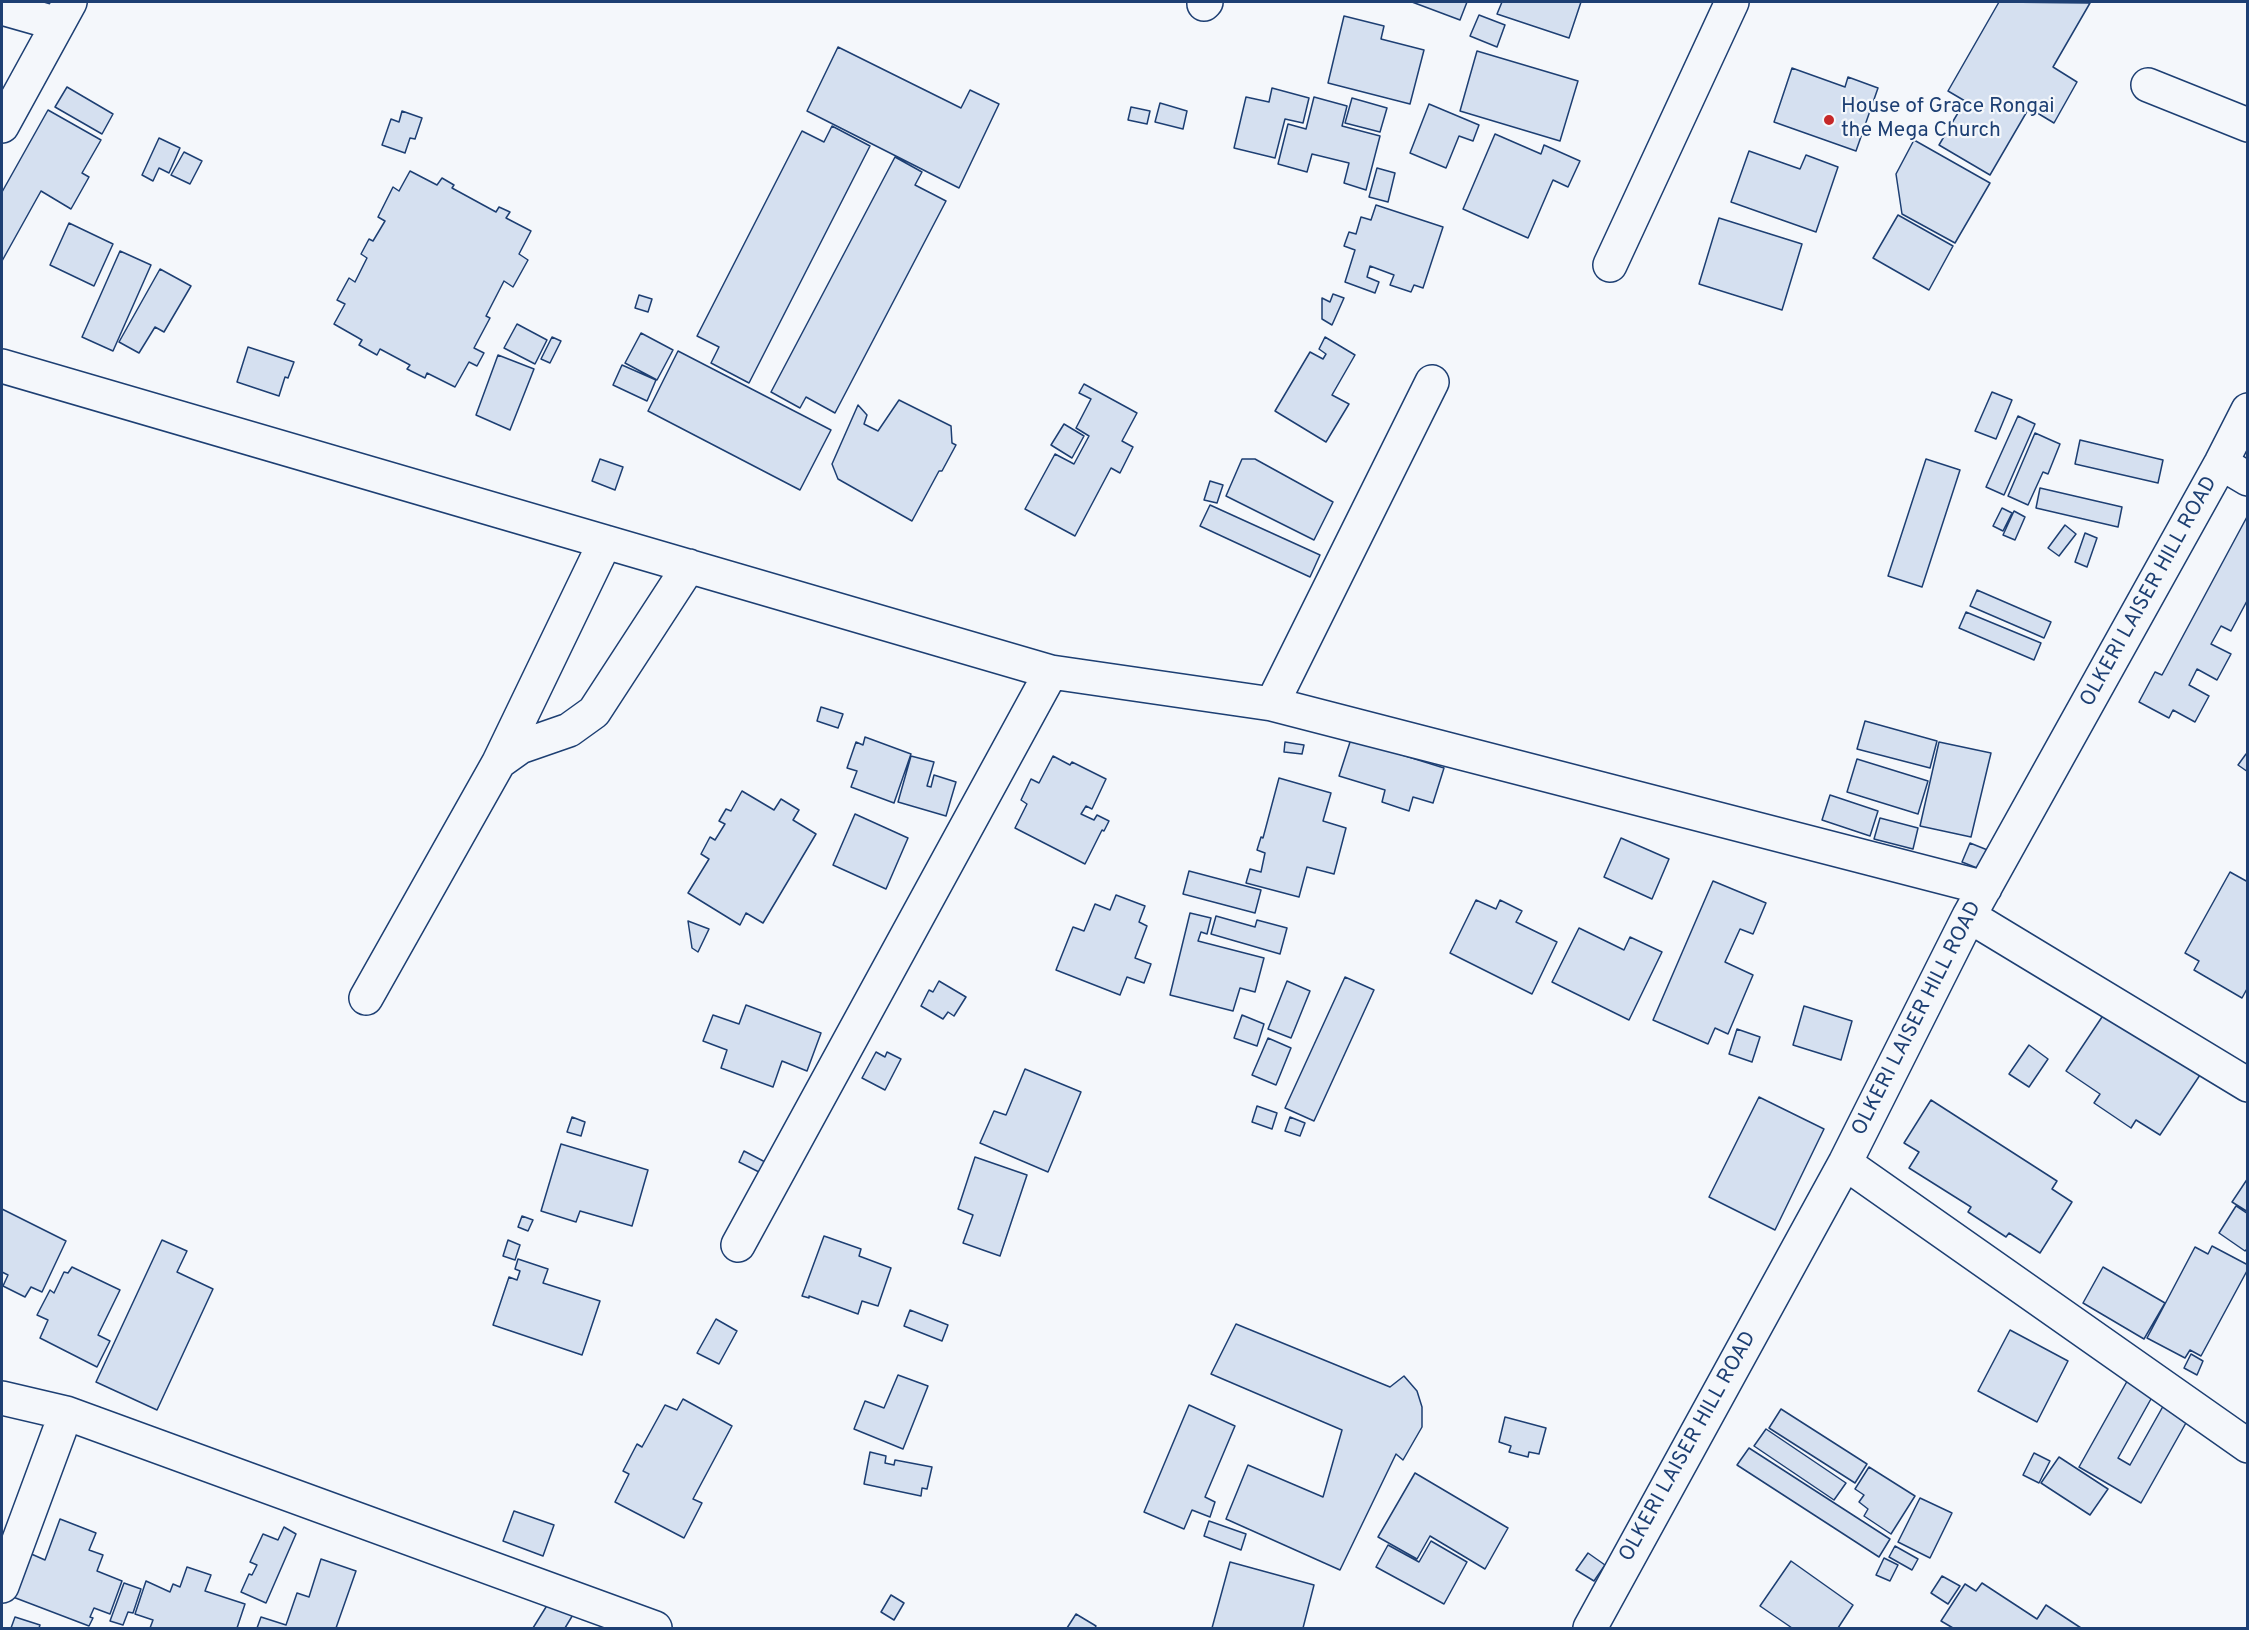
<!DOCTYPE html>
<html>
<head>
<meta charset="utf-8">
<style>
	body { margin:0 }
	#map { position:relative; width:2249px; height:1630px; overflow:hidden; background:#f4f7fb; font-family:Overpass,sans-serif }
	canvas { display:block }
	.frame { position:absolute; inset:0; border:3px solid #1d3f73; pointer-events:none }
</style>
</head>
<body>
<div id="map">
<canvas width="2249" height="1630"></canvas>
<div class="frame"></div>
</div>
<script>
const ctx = document.querySelector('canvas').getContext('2d');
ctx.lineJoin = 'round';
function fill(path, color) {
  ctx.fillStyle = color;
  ctx.fill(path, 'evenodd');
}
function stroke(path, color, width, dash) {
  ctx.strokeStyle = color;
  ctx.lineWidth = width;
  ctx.lineCap = dash ? 'butt' : 'round';
  ctx.setLineDash(dash || []);
  ctx.stroke(path);
}
function drawText(font, color, halo, rows, align = 'center') {
  ctx.font = font + ' Overpass,sans-serif';
  ctx.lineWidth = 4.5;
  ctx.setLineDash([]);
  ctx.textBaseline = 'middle';
  ctx.strokeStyle = halo;
  ctx.fillStyle = color;
  for (const [text, x, y, turn = 0] of rows) {
    ctx.save();
    ctx.translate(x, y);
    ctx.rotate((+turn || 0) * Math.PI / 180);
    ctx.textAlign = isNaN(turn) ? turn : align;
    if (halo) ctx.strokeText(text, 0, 0);
    ctx.fillText(text, 0, 0);
    ctx.restore();
  }
}
const building = new Path2D(`
	M1412,2H1467L1460,20Z
	M1502,2H1581L1569,38L1497,14Z
	M1999,2L2090,3L2053,67L2077,82L2054,123L2029,108L1990,175L1939,145L1965,101L1948,91Z
	M1479,15L1505,25L1497,47L1470,36Z
	M1344,16L1384,26L1381,39L1424,50L1410,104L1328,83Z
	M838,47L961,108L970,90L999,104L959,188L807,111Z
	M1477,51L1578,81L1560,141L1460,111Z
	M1792,68L1845,87L1848,77L1878,88L1856,151L1774,122Z
	M67,87L113,114L102,134L55,107Z
	M1272,88L1309,98L1303,123L1285,119L1275,158L1234,148L1246,97L1269,102Z
	M1314,97L1347,106L1342,126L1380,136L1366,190L1344,183L1349,163L1312,154L1307,172L1278,164L1288,124L1306,129Z
	M1352,98L1387,108L1380,132L1345,123Z
	M1160,103L1187,111L1183,129L1155,122Z
	M1429,104L1479,125L1473,141L1459,136L1446,168L1410,153Z
	M1131,107L1150,111L1147,124L1128,120Z
	M48,110L101,140L82,173L89,177L71,209L41,191L2,261V192Z
	M402,111L422,118L415,139L410,138L405,153L382,145L391,119L399,122Z
	M832,126L870,146L749,383L711,363L719,347L697,336L802,131L824,142Z
	M1495,134L1541,154L1544,145L1580,161L1568,187L1553,180L1528,238L1463,209Z
	M159,138L180,148L169,173L159,168L153,181L142,175Z
	M1914,140L1990,183L1955,243L1902,214L1896,174Z
	M1749,151L1800,169L1806,155L1838,167L1816,232L1731,202Z
	M184,152L202,161L190,184L171,175Z
	M895,157L922,172L915,185L946,201L835,413L806,397L800,408L771,392Z
	M1377,168L1395,173L1388,202L1369,197Z
	M410,171L437,185L442,178L454,185L452,188L496,212L499,207L510,212L506,218L531,231L519,254L528,260L513,287L504,281L486,316L490,318L474,348L484,353L477,366L469,362L455,387L427,373L425,378L407,369L410,365L380,349L377,355L359,345L362,340L334,324L345,304L337,300L349,278L355,282L367,258L361,254L369,239L373,241L385,221L378,217L393,187L399,191Z
	M1376,205L1443,227L1423,288L1414,285L1411,292L1390,285L1394,275L1370,266L1367,277L1379,282L1375,293L1345,282L1355,250L1344,246L1349,232L1356,234L1361,217L1371,220Z
	M1898,215L1953,246L1929,290L1873,258Z
	M1719,218L1802,244L1782,310L1699,284Z
	M69,223L113,244L94,286L50,265Z
	M120,251L151,265L113,351L82,337Z
	M160,269L191,286L164,332L155,327L139,353L119,342Z
	M1333,294L1344,298L1332,325L1322,319V298L1330,302Z
	M639,295L652,299L648,312L635,308Z
	M517,324L547,340L535,364L504,348Z
	M641,333L673,350L657,380L625,363Z
	M552,337L561,341L550,363L541,359Z
	M1325,337L1355,355L1332,395L1349,404L1326,442L1275,411L1310,352L1323,359L1326,354L1319,349Z
	M248,347L294,362L288,378L285,377L279,396L237,382Z
	M678,351L831,430L800,490L648,411Z
	M498,355L534,369L510,430L476,415Z
	M622,365L656,380L647,401L613,385Z
	M1084,384L1137,413L1122,441L1133,447L1120,473L1111,468L1075,536L1025,509L1055,454L1074,464L1089,436L1076,428L1091,399L1079,393Z
	M1992,392L2012,400L1996,439L1975,431Z
	M899,400L951,426L952,443L956,445L942,471H939L912,521L838,479L832,464L858,405L867,415L864,424L878,431Z
	M2018,416L2035,424L2004,495L1986,487Z
	M1064,424L1084,436L1072,458L1051,445Z
	M2035,433L2060,444L2048,474L2043,472L2028,505L2008,496Z
	M2080,440L2163,460L2158,483L2075,464Z
	M600,459L623,467L615,490L592,481Z
	M1242,459H1255L1333,502L1314,540L1226,496Z
	M1926,459L1960,470L1922,587L1888,576Z
	M1210,481L1223,485L1217,503L1204,500Z
	M2040,488L2122,507L2118,527L2036,508Z
	M1210,505L1320,555L1310,577L1200,526Z
	M2002,508L2012,513L2003,531L1993,526Z
	M2014,511L2025,517L2015,540L2003,535Z
	M2248,515V599L2231,631L2221,626L2211,644L2231,654L2217,680L2197,669L2189,685L2209,696L2195,722L2173,710L2169,718L2139,702L2155,672L2162,675Z
	M2065,525L2076,534L2059,556L2048,548Z
	M2085,533L2097,538L2087,567L2075,562Z
	M1977,590L2051,622L2044,638L1970,606Z
	M1966,612L2041,643L2034,660L1959,628Z
	M821,707L843,714L838,728L817,721Z
	M1865,721L1937,741L1930,768L1857,749Z
	M865,737L911,754L894,803L851,787L857,771L847,768L856,742L863,745Z
	M1351,739L1444,768L1433,803L1413,797L1409,811L1382,802L1385,790L1339,776Z
	M1285,742L1304,745L1302,754L1284,752Z
	M1939,742L1991,753L1971,837L1920,826Z
	M2246,754L2248,755V772L2238,765Z
	M911,756L934,762L927,786L931,787L934,775L956,782L946,816L898,802Z
	M1053,756L1070,765L1072,762L1106,779L1092,809L1086,806L1081,814L1094,820L1097,815L1109,821L1104,831L1102,830L1085,864L1015,828L1027,804L1021,800L1031,779L1039,783Z
	M1857,759L1928,781L1918,814L1847,792Z
	M1279,778L1331,793L1323,821L1346,828L1334,874L1307,867L1299,897L1246,883L1250,869L1261,872L1265,853L1257,850L1261,837L1263,838Z
	M742,791L774,810L781,799L799,810L793,820L816,834L763,923L746,913L740,925L688,893L709,859L701,854L710,837L715,840L725,824L719,821L726,809L731,811Z
	M1830,795L1878,811L1870,836L1822,820Z
	M855,814L908,838L886,889L833,865Z
	M1880,818L1918,828L1913,849L1874,839Z
	M1621,838L1669,859L1652,899L1604,877Z
	M1970,843L1990,851L1982,870L1962,862Z
	M1189,871L1261,890L1255,913L1183,894Z
	M2230,872L2248,882V987L2242,998L2194,970L2199,961L2185,953Z
	M1713,881L1766,903L1753,934L1740,929L1725,962L1753,975L1728,1034L1715,1028L1708,1044L1653,1020Z
	M1116,895L1145,906L1139,922L1147,926L1135,958L1151,964L1144,983L1127,977L1120,995L1056,970L1073,927L1084,931L1095,904L1110,910Z
	M1476,900L1496,909L1500,900L1522,911L1516,922L1557,942L1532,994L1450,953Z
	M1190,913L1211,918L1207,934L1201,932L1198,941L1264,958L1255,992L1240,988L1233,1011L1170,995Z
	M1216,916L1255,927L1257,920L1287,928L1280,954L1211,934Z
	M688,921L709,929L698,952L692,948Z
	M1579,928L1624,950L1630,937L1662,952L1629,1020L1552,982Z
	M1345,977L1374,990L1314,1121L1285,1108Z
	M939,981L966,997L954,1016L948,1012L943,1019L921,1006L929,990L933,992Z
	M1287,981L1310,991L1291,1038L1268,1029Z
	M746,1005L821,1033L807,1071L782,1061L773,1087L721,1068L727,1050L703,1041L713,1015L739,1024Z
	M1804,1006L1852,1021L1841,1060L1793,1045Z
	M2106,1011L2200,1075L2160,1135L2136,1120L2131,1128L2094,1103L2100,1094L2066,1071Z
	M1242,1015L1264,1024L1257,1046L1234,1038Z
	M1737,1029L1760,1037L1752,1062L1729,1054Z
	M1268,1038L1291,1048L1276,1085L1252,1075Z
	M2029,1045L2048,1059L2029,1087L2009,1074Z
	M876,1052L885,1057L887,1052L901,1059L885,1090L862,1078Z
	M1025,1069L1081,1092L1048,1172L980,1143L994,1111L1006,1115Z
	M1759,1097L1824,1129L1775,1230L1709,1197Z
	M1931,1100L2057,1181L2052,1189L2072,1202L2040,1253L2009,1233L2006,1237L1968,1212L1971,1207L1909,1168L1919,1152L1904,1143Z
	M1257,1106L1277,1113L1272,1129L1252,1122Z
	M572,1117L585,1122L581,1136L567,1132Z
	M1290,1117L1305,1123L1300,1136L1285,1131Z
	M561,1144L648,1170L632,1226L580,1211L576,1222L541,1211Z
	M744,1151L769,1164L763,1174L739,1162Z
	M975,1157L1027,1175L1000,1256L963,1243L973,1215L958,1209Z
	M2248,1178V1212L2232,1202Z
	M2236,1206L2248,1214V1248L2245,1251L2219,1233Z
	M2,1209L66,1241L42,1292L31,1287L25,1297L3,1286L8,1275L2,1272Z
	M522,1216L533,1220L528,1231L518,1227Z
	M824,1236L861,1249L859,1256L891,1268L878,1306L862,1301L858,1314L809,1296V1298L802,1296Z
	M162,1240L187,1251L177,1272L213,1289L157,1410L96,1382Z
	M508,1240L520,1245L515,1260L503,1256Z
	M2212,1246L2248,1265V1269L2201,1356L2190,1350L2185,1358L2147,1338L2195,1247L2208,1254Z
	M518,1259L548,1269L543,1283L600,1301L582,1355L493,1325L509,1277L517,1280L520,1271L515,1269Z
	M72,1267L120,1290L98,1335L110,1341L97,1367L40,1338L48,1320L37,1315L50,1290L54,1293L64,1272L68,1273Z
	M2103,1267L2165,1303L2144,1339L2083,1303Z
	M910,1310L948,1325L942,1341L904,1326Z
	M716,1319L737,1331L719,1364L697,1353Z
	M1236,1324L1390,1387L1404,1376L1417,1391L1422,1407V1427L1403,1460L1396,1454L1340,1570L1226,1519L1248,1465L1323,1497L1342,1430L1211,1374Z
	M2010,1330L2068,1361L2037,1422L1978,1391Z
	M2191,1354L2203,1361L2197,1375L2184,1368Z
	M898,1375L928,1386L903,1449L854,1429L865,1401L884,1408Z
	M2130,1376L2156,1390L2118,1458L2130,1465L2166,1401L2191,1414L2141,1503L2079,1467Z
	M683,1399L732,1426L693,1499L702,1503L684,1538L615,1502L629,1474L623,1471L637,1444L642,1447L665,1405L677,1410Z
	M1189,1405L1235,1426L1205,1497L1215,1502L1210,1517L1192,1510L1184,1529L1144,1512Z
	M1781,1409L1867,1464L1855,1483L1769,1428Z
	M1505,1417L1546,1428L1539,1454L1529,1452L1528,1457L1509,1452L1511,1446L1499,1442Z
	M1766,1429L1846,1483L1834,1500L1754,1446Z
	M1749,1448L1890,1539L1879,1557L1737,1465Z
	M870,1452L886,1456L885,1463L894,1465L895,1460L932,1467L927,1489L922,1488L921,1496L864,1484Z
	M2034,1453L2050,1461L2039,1483L2023,1475Z
	M2059,1457L2108,1489L2090,1515L2041,1483Z
	M1869,1467L1915,1496L1891,1534L1864,1516L1868,1509L1859,1502L1864,1495L1855,1489Z
	M1415,1473L1508,1528L1485,1569L1430,1536L1417,1559L1378,1537Z
	M1920,1498L1952,1513L1930,1558L1898,1542Z
	M514,1511L554,1525L543,1556L503,1541Z
	M60,1519L96,1533L89,1550L103,1555L97,1571L122,1581L110,1614L94,1608L90,1617L93,1618L89,1626L13,1597L29,1553L45,1560Z
	M1209,1521L1246,1534L1241,1550L1204,1536Z
	M284,1527L296,1534L266,1603L241,1592L249,1574L252,1575L257,1565L250,1562L263,1534L278,1540Z
	M1431,1541L1467,1562L1444,1604L1376,1567L1388,1545L1419,1562Z
	M1895,1546L1918,1559L1912,1570L1889,1557Z
	M1588,1553L1605,1565L1594,1581L1576,1570Z
	M1884,1558L1898,1565L1890,1581L1876,1575Z
	M321,1559L356,1571L336,1628H257L261,1617L286,1625L297,1593L309,1597Z
	M1791,1561L1853,1605L1838,1628H1792L1760,1606Z
	M1230,1562L1314,1585L1303,1628H1212Z
	M187,1567L211,1575L205,1591L245,1604L237,1628H150L153,1620L135,1614L146,1581L170,1592L173,1584L180,1587Z
	M1942,1576L1960,1586L1948,1604L1931,1593Z
	M124,1583L141,1589L133,1613L128,1612L123,1625L110,1621Z
	M1982,1583L2037,1619L2046,1605L2081,1628H1953L1941,1621L1965,1584L1976,1591Z
	M891,1595L904,1603L894,1620L881,1612Z
	M551,1599L574,1613L565,1628H533Z
	M1076,1614L1096,1626L1095,1628H1067Z
	M15,1617L40,1625L39,1628H11Z`);
fill(building, '#d5e0f0');
stroke(building, '#1d3f73', 1.5);
const minor = new Path2D(`
	M1204,4L1206,2
	M2,8L58,24
	M2148,85L2248,125
	M2,126L70,2
	M1610,265L1732,2
	M2,366L1051,672L1272,704L1985,888
	M2221,463L2248,479
	M1272,704L1432,382
	M499,762L605,542
	M1969,916L2248,1085
	M366,998L499,762L520,747L569,730L594,712L689,566
	M1845,1163L2248,1446
	M738,1245L1051,672
	M2,1398L66,1413L655,1628
	M2,1586L66,1413
	M1590,1628L1845,1163L1969,916L2221,463L2248,410`);
stroke(minor, '#1d3f73', 36);
stroke(minor, '#f4f7fb', 33);
for (const [x, y, r, color] of [
	[1829,120,6,"#c62828"]
]) {
  const dot = new Path2D();
  dot.arc(x, y, r, 0, 2 * Math.PI);
  ctx.fillStyle = color;
  ctx.fill(dot);
  stroke(dot, '#f4f7fb', 2);
}
drawText('21px', '#1d3f73', '#f4f7fb', [
	["House of Grace Rongai",1841,108],
	["the Mega Church",1841,132]
], 'left');
drawText('21px', '#1d3f73', '#f4f7fb', [
	["OLKERI LAISER HILL ROAD",2150,592,-61],
	["OLKERI LAISER HILL ROAD",1918,1019,-63],
	["OLKERI LAISER HILL ROAD",1689,1447,-61]
]);
</script>
</body>
</html>
